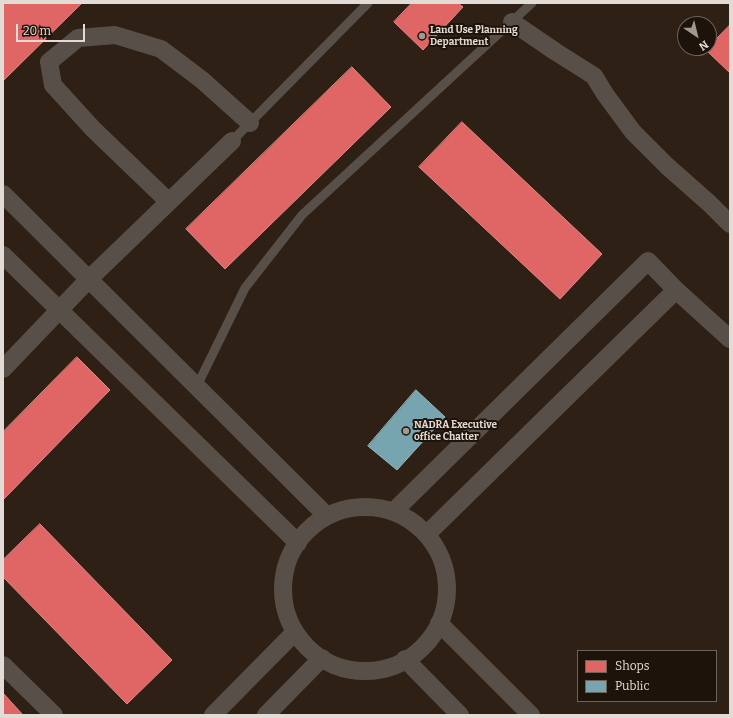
<!DOCTYPE html>
<html>
<head>
<meta charset="utf-8">
<style>
	body { margin:0 }
	#map { position:relative; width:733px; height:718px; overflow:hidden; background:#221d18; font-family:Bitter,serif }
	canvas { display:block }
	.frame { position:absolute; inset:0; border:4px solid #e3dbd5; pointer-events:none }
	.legend { position:absolute; left:577px; top:650px; width:140px; height:52px; box-sizing:border-box; background:#1e130a; border:1px solid #6d635b; margin:0; padding:5px 7px; list-style:none; font-size:12px; color:#e3dbd5 }
	.legend li { display:flex; align-items:center; gap:8px; height:20px }
	.legend b { width:20px; border:1px solid #6d635b }
	.north { position:absolute; left:677px; top:16px; width:40px; height:40px; box-sizing:border-box; background:#1e130a; border:1px solid #6d635b; border-radius:50%; rotate:145deg; font-size:11px; font-weight:700; line-height:16px; text-align:center; color:#e3dbd5 }
	.north::after { content:''; display:block; margin:auto; width:14px; height:18px; background:#9f9893; clip-path:polygon(50% 0,100% 100%,50% 72%,0 100%) }
	.scale { position:absolute; left:16px; top:24px; width:69px; height:18px; box-sizing:border-box; border:2px solid #e3dbd5; border-top:0; padding-left:5px; font-size:12px; line-height:14px; white-space:nowrap; color:#e3dbd5; -webkit-text-stroke:3px #1e130a; paint-order:stroke }
</style>
</head>
<body>
<div id="map">
<canvas width="733" height="718"></canvas>
<div class="frame"></div>
<ul class="legend">
<li><b style="height:11px;background:#e06666"></b>Shops</li>
<li><b style="height:11px;background:#76a5af"></b>Public</li>
</ul>
<div class="north">N</div>
<div class="scale">20 m</div>
</div>
<script>
const ctx = document.querySelector('canvas').getContext('2d');
ctx.lineJoin = 'round';
function fill(path, color) {
  ctx.fillStyle = color;
  ctx.fill(path, 'evenodd');
}
function stroke(path, color, width, dash) {
  ctx.strokeStyle = color;
  ctx.lineWidth = width;
  ctx.lineCap = dash ? 'butt' : 'round';
  ctx.setLineDash(dash || []);
  ctx.stroke(path);
}
function drawText(font, color, halo, rows, align = 'center') {
  ctx.font = font + ' Bitter,serif';
  ctx.lineWidth = 4;
  ctx.setLineDash([]);
  ctx.textBaseline = 'middle';
  ctx.strokeStyle = halo;
  ctx.fillStyle = color;
  for (const [text, x, y, turn = 0] of rows) {
    ctx.save();
    ctx.translate(x, y);
    ctx.rotate((+turn || 0) * Math.PI / 180);
    ctx.textAlign = isNaN(turn) ? turn : align;
    if (halo) ctx.strokeText(text, 0, 0);
    ctx.fillText(text, 0, 0);
    ctx.restore();
  }
}
fill(new Path2D(`
	M3,3H730V715H3ZM685,24H709V48H685ZM578,651H716V701H578Z`), '#2f2015');
const shops = new Path2D(`
	M3,3H82L3,81Z
	M412,3H458L463,7L423,50L394,22Z
	M730,25V73L706,50Z
	M352,67L391,107L225,269L186,229Z
	M462,122L602,254L560,299L419,167Z
	M77,357L110,390L3,500V432Z
	M40,524L172,660L127,704L3,577V560Z
	M3,693L23,715H3Z`);
fill(shops, '#e06666');
stroke(shops, '#e18987', 1);
const public = new Path2D(`
	M416,390L445,417L397,470L368,446Z`);
fill(public, '#76a5af');
stroke(public, '#97b5ba', 1);
stroke(new Path2D(`
	M232,141L368,3
	M197,386L245,288L302,215L532,3`), '#585048', 9);
stroke(new Path2D(`
	M512,22L556,52L594,76L605,94L633,132L667,166L710,204L730,224
	M3,194L327,516
	M169,202L93,129L53,85L49,62L78,38L115,35L161,49L202,80L250,123
	M3,255L298,543
	M3,369L89,279L232,141
	M283 589a82 82 0 1 1 164 0a82 82 0 1 1-164 0Z
	M393,512L648,261L676,290L730,339
	M427,534L676,290
	M439,623L531,715
	M405,659L460,715
	M3,665L54,715
	M213,715L295,632
	M266,715L322,658`), '#585048', 18);
for (const [x, y, r, color] of [
	[422,36,4,"#9f9893"],
	[406,431,4,"#9f9893"]
]) {
  const dot = new Path2D();
  dot.arc(x, y, r, 0, 2 * Math.PI);
  ctx.fillStyle = color;
  ctx.fill(dot);
  stroke(dot, '#1e130a', 1.5);
}
drawText('bold 10px', '#e3dbd5', '#1e130a', [
	["Land Use Planning",430,30],
	["Department",430,42],
	["NADRA Executive",414,425],
	["office Chatter",414,437]
], 'left');
</script>
</body>
</html>
